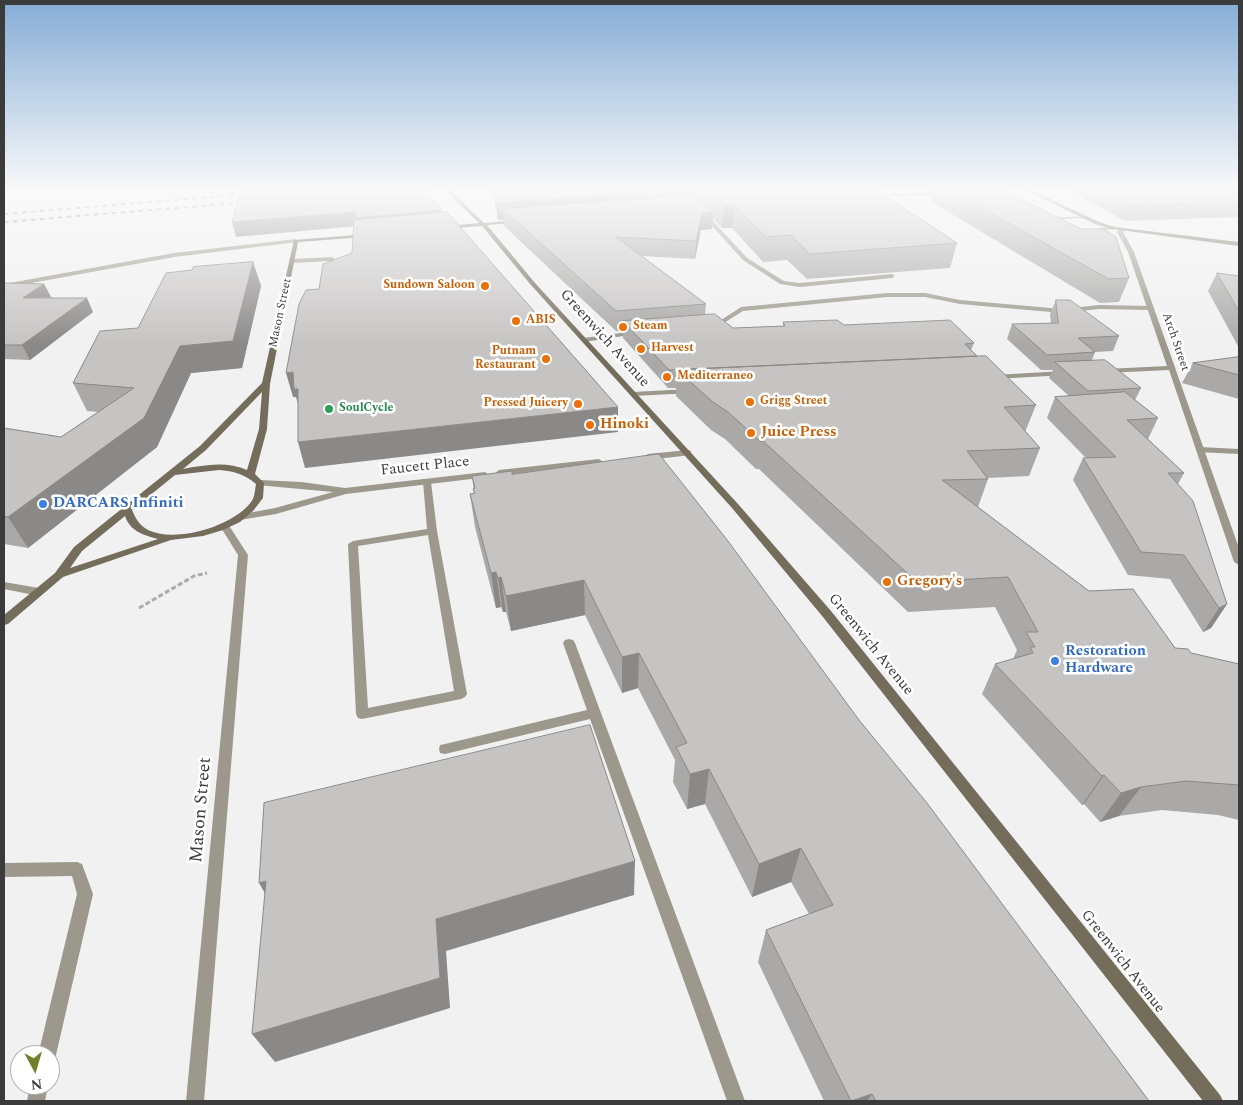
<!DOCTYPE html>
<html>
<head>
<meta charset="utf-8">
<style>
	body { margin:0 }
	#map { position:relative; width:1243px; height:1105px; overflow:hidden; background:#f1f1f2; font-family:Spectral,serif }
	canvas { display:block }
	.frame { position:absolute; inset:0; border:5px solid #3b3b3b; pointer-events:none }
	.north { position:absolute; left:10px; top:1045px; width:50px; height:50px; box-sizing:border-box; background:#fff; border:1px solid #b1b1b1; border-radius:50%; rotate:174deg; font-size:14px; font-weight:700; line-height:20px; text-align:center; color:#3b3b3b }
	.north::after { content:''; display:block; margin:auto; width:18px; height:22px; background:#747e2a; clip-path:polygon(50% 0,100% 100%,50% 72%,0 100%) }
</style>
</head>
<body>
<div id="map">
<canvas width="1243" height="1105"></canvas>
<div class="frame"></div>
<div class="north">N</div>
</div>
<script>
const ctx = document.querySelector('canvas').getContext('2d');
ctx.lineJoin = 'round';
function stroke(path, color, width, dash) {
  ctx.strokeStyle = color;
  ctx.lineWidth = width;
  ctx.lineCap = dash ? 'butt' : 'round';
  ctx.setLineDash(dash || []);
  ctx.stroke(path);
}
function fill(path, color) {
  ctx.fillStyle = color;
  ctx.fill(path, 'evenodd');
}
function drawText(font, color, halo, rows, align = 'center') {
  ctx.font = font + ' Spectral,serif';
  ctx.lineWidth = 5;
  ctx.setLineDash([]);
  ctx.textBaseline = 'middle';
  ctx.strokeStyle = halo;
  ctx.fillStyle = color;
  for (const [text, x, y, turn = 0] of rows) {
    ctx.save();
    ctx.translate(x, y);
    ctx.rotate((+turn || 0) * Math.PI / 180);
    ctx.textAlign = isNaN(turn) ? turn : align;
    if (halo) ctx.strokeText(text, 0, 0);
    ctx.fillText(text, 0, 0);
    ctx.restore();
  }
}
stroke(new Path2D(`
	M139,608L194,576L207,573`), '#acacac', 3, [5, 2.5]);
fill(new Path2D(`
	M701,212H705L747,258L784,281L800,283L892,274L895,276L892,278L800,287L780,284L743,260L701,214Z
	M1085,216L1087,218L1045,220L1043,219L1045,218Z
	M1114,226L1116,229L1090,232L1087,230Z
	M332,257L339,262L337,272L332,271L333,263L331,261L292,263L289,261L292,259Z
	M887,293H925L960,300L1062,309L1099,305L1151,306L1154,308L1151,310L1099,309L1062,313L960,304L925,297H887L743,311L714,329L709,328L741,307Z
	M635,331L638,333L637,334L584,342L581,340L584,338Z
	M1200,447L1239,449V454L1197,452L1196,450Z
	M427,479L431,482L437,531L467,694L465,697L461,699L362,719L358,718L356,714L348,544L353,541L427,529L423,482ZM428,535L454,691L368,708L358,546Z
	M4,582L39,588L44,592L39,596L4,589Z
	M569,639L573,640L575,643L745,1101H727L590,719L445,754L440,753L439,749L440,745L445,744L587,710L563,643L565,640Z
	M77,862L82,864L93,894L56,1055L53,1061L50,1063V1055H38L77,894L72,876L4,877V863Z
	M30,1085H48L45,1101H27Z`), '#9c988b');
fill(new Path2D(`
	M1122,227L1125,229L1123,232L1134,252L1239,548V565L1234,562L1169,370L1106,373L1102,371L1106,369L1167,366L1128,252L1117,232Z
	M296,239L299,241L298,242L174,257L4,288V284L174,253Z
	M1064,371H1067V375L994,379L990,377L994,375Z
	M690,389H693V393L633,396L629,394L633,392Z
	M688,450L691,451V455L648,460L644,457L648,454Z
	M599,459L603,462L602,464L499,476L495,473L499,470Z
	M485,472L489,475L488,477L346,494L276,514L240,520L235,517L237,515L275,508L333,492L257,485L256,483L257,481L260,480L301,482L345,488Z`), '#9c988b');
fill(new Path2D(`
	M225,523L228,524L248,555L204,1101H186L238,555L220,526Z`), '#9c988b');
fill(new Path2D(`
	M445,190H450L484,223L519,220L517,223L487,225L535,283L738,504L831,611L1220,1095L1223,1101H1203L823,617L732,508L531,285L482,226L444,229L446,226L479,223Z
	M1025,190H1031L1099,222L1114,227L1239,242V246L1112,229L1095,224Z
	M943,192L945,194L873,197L871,196Z
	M367,234V236L365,237L298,242L270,384L267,429L255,474L264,483L263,498L253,511L240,522L223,530L203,536L171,540L63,577L8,624L4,625V615L55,573L74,547L200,446L262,383L294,240ZM262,392L259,429L247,470C227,461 204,465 183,469L206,450ZM219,470C234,471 244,474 256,484C255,489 255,494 253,499C238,525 176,544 148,530C139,525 136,519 132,510L175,475ZM125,516C130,531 143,535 158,539L70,568L82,551Z`), '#746d5b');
stroke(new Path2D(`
	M410,192L445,190
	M4,214L235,195
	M4,222L250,202`), '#777778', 2, [4.5, 4.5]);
fill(new Path2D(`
	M492,190H876L957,243L950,268L807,279L787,260L763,262L732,228H722L713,218L712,229L701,230L695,259L641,256L706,304L705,315L733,328L783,326V322L844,325L974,343L971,350L977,356L1036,405L1025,432L1040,448L1029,476L987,478L988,479L978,507L1089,591L1175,648L1191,653L1239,664V820L1218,815L1162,810L1119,816L1100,822L1084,804L1082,805L982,694L995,664L1013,659L1017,650L995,607L908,612L759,469H756L725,439L711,430L676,396V388H668L623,338V331H616L504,226V220H498Z
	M932,190H1003L1129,278L1119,302L1100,303L930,201Z
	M1070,190H1239V217L1125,221Z
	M253,262L261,286L242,368L191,373L157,447L28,548L4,544V428L61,437L98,412L87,411L73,383L138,328L192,270Z
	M1217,273L1239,276V348L1208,291Z
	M4,283L44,284L51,297L93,312L30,360L4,359Z
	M1056,300L1119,336L1113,351L1095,352L1092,360L1141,388L1135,400L1158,418L1148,439L1184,473L1178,484L1227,604L1211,628L1203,632L1170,579L1128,575L1073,480L1083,458H1086L1047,418L1055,397L1069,396L1049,378L1053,370H1041L1007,339L1012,324L1051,323L1050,314Z
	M1239,357V399L1182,383L1193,363Z
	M512,474L859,720L1149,1101H824L758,962L766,930L809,914L791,882L752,897L705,804L687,809L673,782L675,760L638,688L622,693L585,615L511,631L506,612H503L501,607L496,608L475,527L470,494L474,493L472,476Z`), '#aaa9a8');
fill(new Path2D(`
	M669,190H696L695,204L503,209L504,220H498L496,203Z
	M724,205H734L732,228H722Z
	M442,210L444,224L358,226L236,237L232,222L356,212Z
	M713,212L712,229L701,230L695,259L696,241L702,213Z
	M253,262L261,286L242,368L191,373L157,447L28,548L8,517L180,346Z
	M44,284L51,297L23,298Z
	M87,298L93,312L30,360L22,345Z
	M293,372L305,413L301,414L296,397H293L286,373Z
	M618,407V432L305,468L298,442Z
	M496,572L501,607L496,608L491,573Z
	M501,577L506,612H503L498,578Z
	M584,580L585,615L511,631L506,596Z
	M1227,604L1211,628L1203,632L1219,608Z
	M639,653L638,688L622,693V657Z
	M709,769L705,804L687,809L690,774Z
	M1104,775L1084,804L1082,805L1102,776Z
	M1141,787L1119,816L1100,822L1121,793Z
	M801,848L791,882L752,897L759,864Z
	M635,861L634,895L446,951L450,1008L275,1062L252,1034L436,919Z
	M266,881L278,916L259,883Z
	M872,1094L867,1101H853Z`), '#8b8988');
const building = new Path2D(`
	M259,190H424L442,210L356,218V212L232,222L241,191Z
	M493,190H669L496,203Z
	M709,190H876L957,243L810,254L791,235L766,237L734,205H724Z
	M950,190H1003L1081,229H1103L1116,237L1129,278L1109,279Z
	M1102,190H1239V202L1131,205Z
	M696,195L713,212L702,213L696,241L616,237L706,304L616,311L503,209Z
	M447,212L618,407L298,442V389H294L293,372L286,373L299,304L306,290L319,289L323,264L352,253L354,220Z
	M253,262L233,341L180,346L144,418L8,517L4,516V428L61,437L134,388L73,383L100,331L138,328L166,273L192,270L193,267Z
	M1217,273L1239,276V311Z
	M4,283L44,284L23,298H87L22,345H4Z
	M1056,300H1070L1119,336L1078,338L1095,352L1047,355L1012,324L1058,323Z
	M715,314L733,328L785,326L783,322L837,320L844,325L950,320L974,343L965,344L977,356L669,370L623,321Z
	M986,356L1036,405L1004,407L1040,448L967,451L988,479L942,480L1089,591L1133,589L1175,648L1188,649L1191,653L1239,664V785L1186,781L1141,787L1121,793L1104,775L1102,776L995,664L1033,653L1030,647H1035L1026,632H1038L1008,577L917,582L763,441H760L728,412L714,403L677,370Z
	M1239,357V375L1193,363Z
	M1105,360L1141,388L1088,391L1055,362Z
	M1125,392L1158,418L1127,420L1184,473H1168L1193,501L1227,604L1219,608L1184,555L1141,552L1083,458L1116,457L1055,397Z
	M659,454L728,541L859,720L927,803L1149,1101H876L872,1094L851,1101L766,930L833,905L801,848L759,864L709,769L690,774L676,747L687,743L639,653L622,657L584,580L506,596L501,577L498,578L496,572L491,573L470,494L475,493L473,489L475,488L472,476L512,471V474Z
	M590,725L635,861L436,919L440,978L252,1034L266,881L259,883L264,803Z`);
fill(building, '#c6c4c3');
stroke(building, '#8b8988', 1);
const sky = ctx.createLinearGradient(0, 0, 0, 345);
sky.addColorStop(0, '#85acd6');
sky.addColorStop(0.55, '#f9f9f9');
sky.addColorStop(1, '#f9f9f900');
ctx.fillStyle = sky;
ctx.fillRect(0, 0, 1243, 345);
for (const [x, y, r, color] of [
	[485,286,5,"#e8710a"],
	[516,321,5,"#e8710a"],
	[623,327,5,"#e8710a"],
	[641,349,5,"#e8710a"],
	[546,359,5,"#e8710a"],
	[667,377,5,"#e8710a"],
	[750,402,5,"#e8710a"],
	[578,404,5,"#e8710a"],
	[329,409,5,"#2e9e5b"],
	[590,425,5,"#e8710a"],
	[751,433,5,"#e8710a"],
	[43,504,5,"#3f7fe0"],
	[887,582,5,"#e8710a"],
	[1055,661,5,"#3f7fe0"]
]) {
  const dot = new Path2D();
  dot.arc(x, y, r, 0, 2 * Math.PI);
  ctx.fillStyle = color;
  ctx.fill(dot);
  stroke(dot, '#fff', 2);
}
drawText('bold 12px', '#c56008', '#fff', [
	["Sundown Saloon",475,286,"right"],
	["ABIS",526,321],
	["Steam",633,327],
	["Harvest",651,349],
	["Putnam",536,352,"right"],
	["Restaurant",536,366,"right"],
	["Mediterraneo",677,377],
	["Grigg Street",760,402],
	["Pressed Juicery",568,404,"right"]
], 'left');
drawText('12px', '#3b3b3b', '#fff', [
	["Mason Street",281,313,-78],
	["Arch Street",1175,342,71]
]);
drawText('bold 12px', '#27864d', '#fff', [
	["SoulCycle",339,409]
], 'left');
drawText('15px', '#3b3b3b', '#fff', [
	["Greenwich Avenue",604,339,48],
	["Faucett Place",425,467,-6],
	["Greenwich Avenue",870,645,51],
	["Greenwich Avenue",1122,962,52]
]);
drawText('bold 15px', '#c56008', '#fff', [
	["Hinoki",600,425],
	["Juice Press",761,433],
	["Gregory's",897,582]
], 'left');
drawText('bold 15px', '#366cbe', '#fff', [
	["DARCARS Infiniti",53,504],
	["Restoration",1065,652],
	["Hardware",1065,669]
], 'left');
drawText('18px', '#3b3b3b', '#fff', [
	["Mason Street",202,810,-85]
]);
</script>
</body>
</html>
